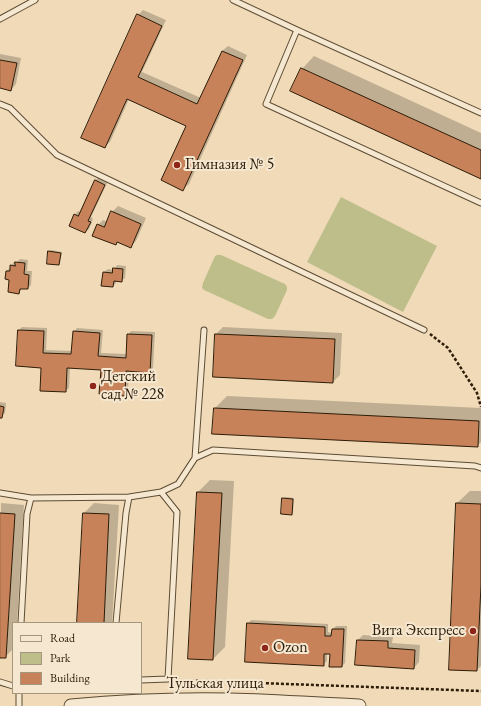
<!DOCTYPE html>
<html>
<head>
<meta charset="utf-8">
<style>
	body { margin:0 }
	#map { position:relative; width:481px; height:706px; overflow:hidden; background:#f0dab7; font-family:"EB Garamond",serif }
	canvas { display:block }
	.legend { position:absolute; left:12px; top:622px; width:130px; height:72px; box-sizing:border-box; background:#f5e7d0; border:1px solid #a59680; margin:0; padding:5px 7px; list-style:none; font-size:12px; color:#2c1c08 }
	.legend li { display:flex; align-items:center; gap:8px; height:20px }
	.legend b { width:20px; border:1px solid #a59680 }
</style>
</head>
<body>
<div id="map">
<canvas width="481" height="706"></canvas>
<ul class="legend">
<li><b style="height:5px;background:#f5e7d0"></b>Road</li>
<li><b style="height:11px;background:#bebe8b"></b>Park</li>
<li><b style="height:11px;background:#c78259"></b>Building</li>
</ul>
</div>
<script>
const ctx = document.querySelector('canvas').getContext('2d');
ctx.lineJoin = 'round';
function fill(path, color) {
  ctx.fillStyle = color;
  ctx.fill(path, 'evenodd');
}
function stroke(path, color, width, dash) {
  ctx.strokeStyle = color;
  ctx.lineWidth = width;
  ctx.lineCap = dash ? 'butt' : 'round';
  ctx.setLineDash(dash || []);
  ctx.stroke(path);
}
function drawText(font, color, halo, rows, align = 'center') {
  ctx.font = font + ' "EB Garamond",serif';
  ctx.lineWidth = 4;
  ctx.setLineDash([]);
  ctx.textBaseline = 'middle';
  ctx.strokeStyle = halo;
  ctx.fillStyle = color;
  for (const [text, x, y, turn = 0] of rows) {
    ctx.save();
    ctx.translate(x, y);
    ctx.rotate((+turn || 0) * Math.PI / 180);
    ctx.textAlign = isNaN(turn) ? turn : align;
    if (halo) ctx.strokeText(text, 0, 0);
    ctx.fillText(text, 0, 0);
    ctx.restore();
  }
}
fill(new Path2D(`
	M341,197L437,246L403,312L307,262Z
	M217,255H221L285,284L287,287V290L275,316L272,319H268L204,290L202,288L203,283L215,256Z`), '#bebe8b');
fill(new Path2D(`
	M143,10L166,20L142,72L201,98L222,51L228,46L247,55L189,184L183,189L187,126L129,99L110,142L104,147L138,15Z
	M0,54L21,58L16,84L11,90L0,87Z
	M314,56L481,133V178L302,69Z
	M99,177L108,181L91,217L93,219L89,229L85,232L75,215L78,211L81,212L95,181Z
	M118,206L146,218L136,241L131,246L118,241L115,244L98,225L103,220L108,222L112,212Z
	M51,250L62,252L60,263L59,264L49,252Z
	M20,259L28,260L27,271H32L31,285L28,288H22L19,293L10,279L7,271L14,262H17Z
	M117,265L126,266L125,278L121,281L116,280V283L113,286L104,272L108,269L114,270Z
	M22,327L47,328L46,350L73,351L74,332L77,328L103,330L101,353L127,354L128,335L131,331L155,332L153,368L150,372L129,371L128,391L124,395L102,369L70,367L69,388L65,391L42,367L17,365L19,330Z
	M223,327L342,333L340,375L333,382L214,376L216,334Z
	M227,396L481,408V442L477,446L215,408Z
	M0,402L6,403L5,413L1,417H0Z
	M210,480L234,481L225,647L213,659L198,492Z
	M470,491H481V666L477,670L457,503Z
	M285,497L294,498L293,513L291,514L283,499Z
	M1,503L24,505L17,623H13V649L5,657H0Z
	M94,503L119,505L112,623H78L84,513Z
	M251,620L328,624V632L332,633L333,629L336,626H347L345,663L342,666L331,653H327V661L323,665L248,624Z
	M363,635L393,637L392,643L420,645L419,662L414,668L356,664L358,640Z`), '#0003');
const building = new Path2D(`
	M137,14L162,26L138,77L197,104L222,51L243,60L183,191L161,180L186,126L127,99L105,148L81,138Z
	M0,60L17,63L11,91L0,88Z
	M301,68L481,150V179L290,91Z
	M95,180L105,185L88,221L91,222L85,233L69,226L74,214L78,216Z
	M111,211L141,224L131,248L117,242L116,245L92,236L97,224L104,227Z
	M48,251L61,253L59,265L47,264Z
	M15,262L25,263L24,274L29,275L28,289H20L19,294L8,292L9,280L5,279L6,271H10V265L15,266Z
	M113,268L123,269L122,282L114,281L113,287L101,286L103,272L112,273Z
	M18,330L44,331L43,353L71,354L73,331L100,333L98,356L126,358L127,334L152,335L150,373L126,371L125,396L99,394L101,370L67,368L66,392L40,391L41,368L16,366Z
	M215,334L335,339L333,383L213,377Z
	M0,406L4,407L2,418H0Z
	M214,408L479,421L478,447L212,434Z
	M197,492L222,493L213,660L188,659Z
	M282,498L293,499L292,515L281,514Z
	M456,503L481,504V585L477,671L449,670Z
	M0,513L15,514L6,658H0Z
	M83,513L109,514L104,623H77Z
	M247,623L325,627V636H331L332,629H344L342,667H329L330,654H324V666L245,662Z
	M357,640L388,641V648L415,650L414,669L355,665Z`);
fill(building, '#c78259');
stroke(building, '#2c1c08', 1);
const service = new Path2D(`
	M233,0L297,30
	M0,19L35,0
	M0,104L10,108L57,155L424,330
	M481,113L297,30L266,104L481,203
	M195,458L204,330
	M0,493L31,498L129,497L161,492L178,484L195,458L213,450L475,466L481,468
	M21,623L27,514L31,498
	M116,623L126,513L129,497
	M141,680L168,679L177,512L161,492
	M0,682L13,686
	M19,693V706`);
const tertiary = new Path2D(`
	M71,706C124,701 177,699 230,700C273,701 316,704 359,706`);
stroke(service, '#5d4c34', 7);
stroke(tertiary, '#5d4c34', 15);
stroke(new Path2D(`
	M430,334L448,348L477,393L481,407
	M176,680L481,691`), '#2c1c08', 2.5, [3, 2]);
stroke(service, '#f5e7d0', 5);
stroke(tertiary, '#f5e7d0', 13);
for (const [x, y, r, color] of [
	[177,165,4,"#8f2418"],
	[93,386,4,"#8f2418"],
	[473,631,4,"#8f2418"],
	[265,648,4,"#8f2418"]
]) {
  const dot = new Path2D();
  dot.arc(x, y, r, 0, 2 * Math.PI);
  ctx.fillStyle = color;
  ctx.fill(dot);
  stroke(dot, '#f5e7d0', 1.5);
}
drawText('16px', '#2c1c08', '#f5e7d0', [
	["Гимназия № 5",185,165],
	["Детский",101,377],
	["сад № 228",101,395],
	["Вита Экспресс",465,631,"right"],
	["Ozon",273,648]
], 'left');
drawText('16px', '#2c1c08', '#f5e7d0', [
	["Тульская улица",215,684]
]);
</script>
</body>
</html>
